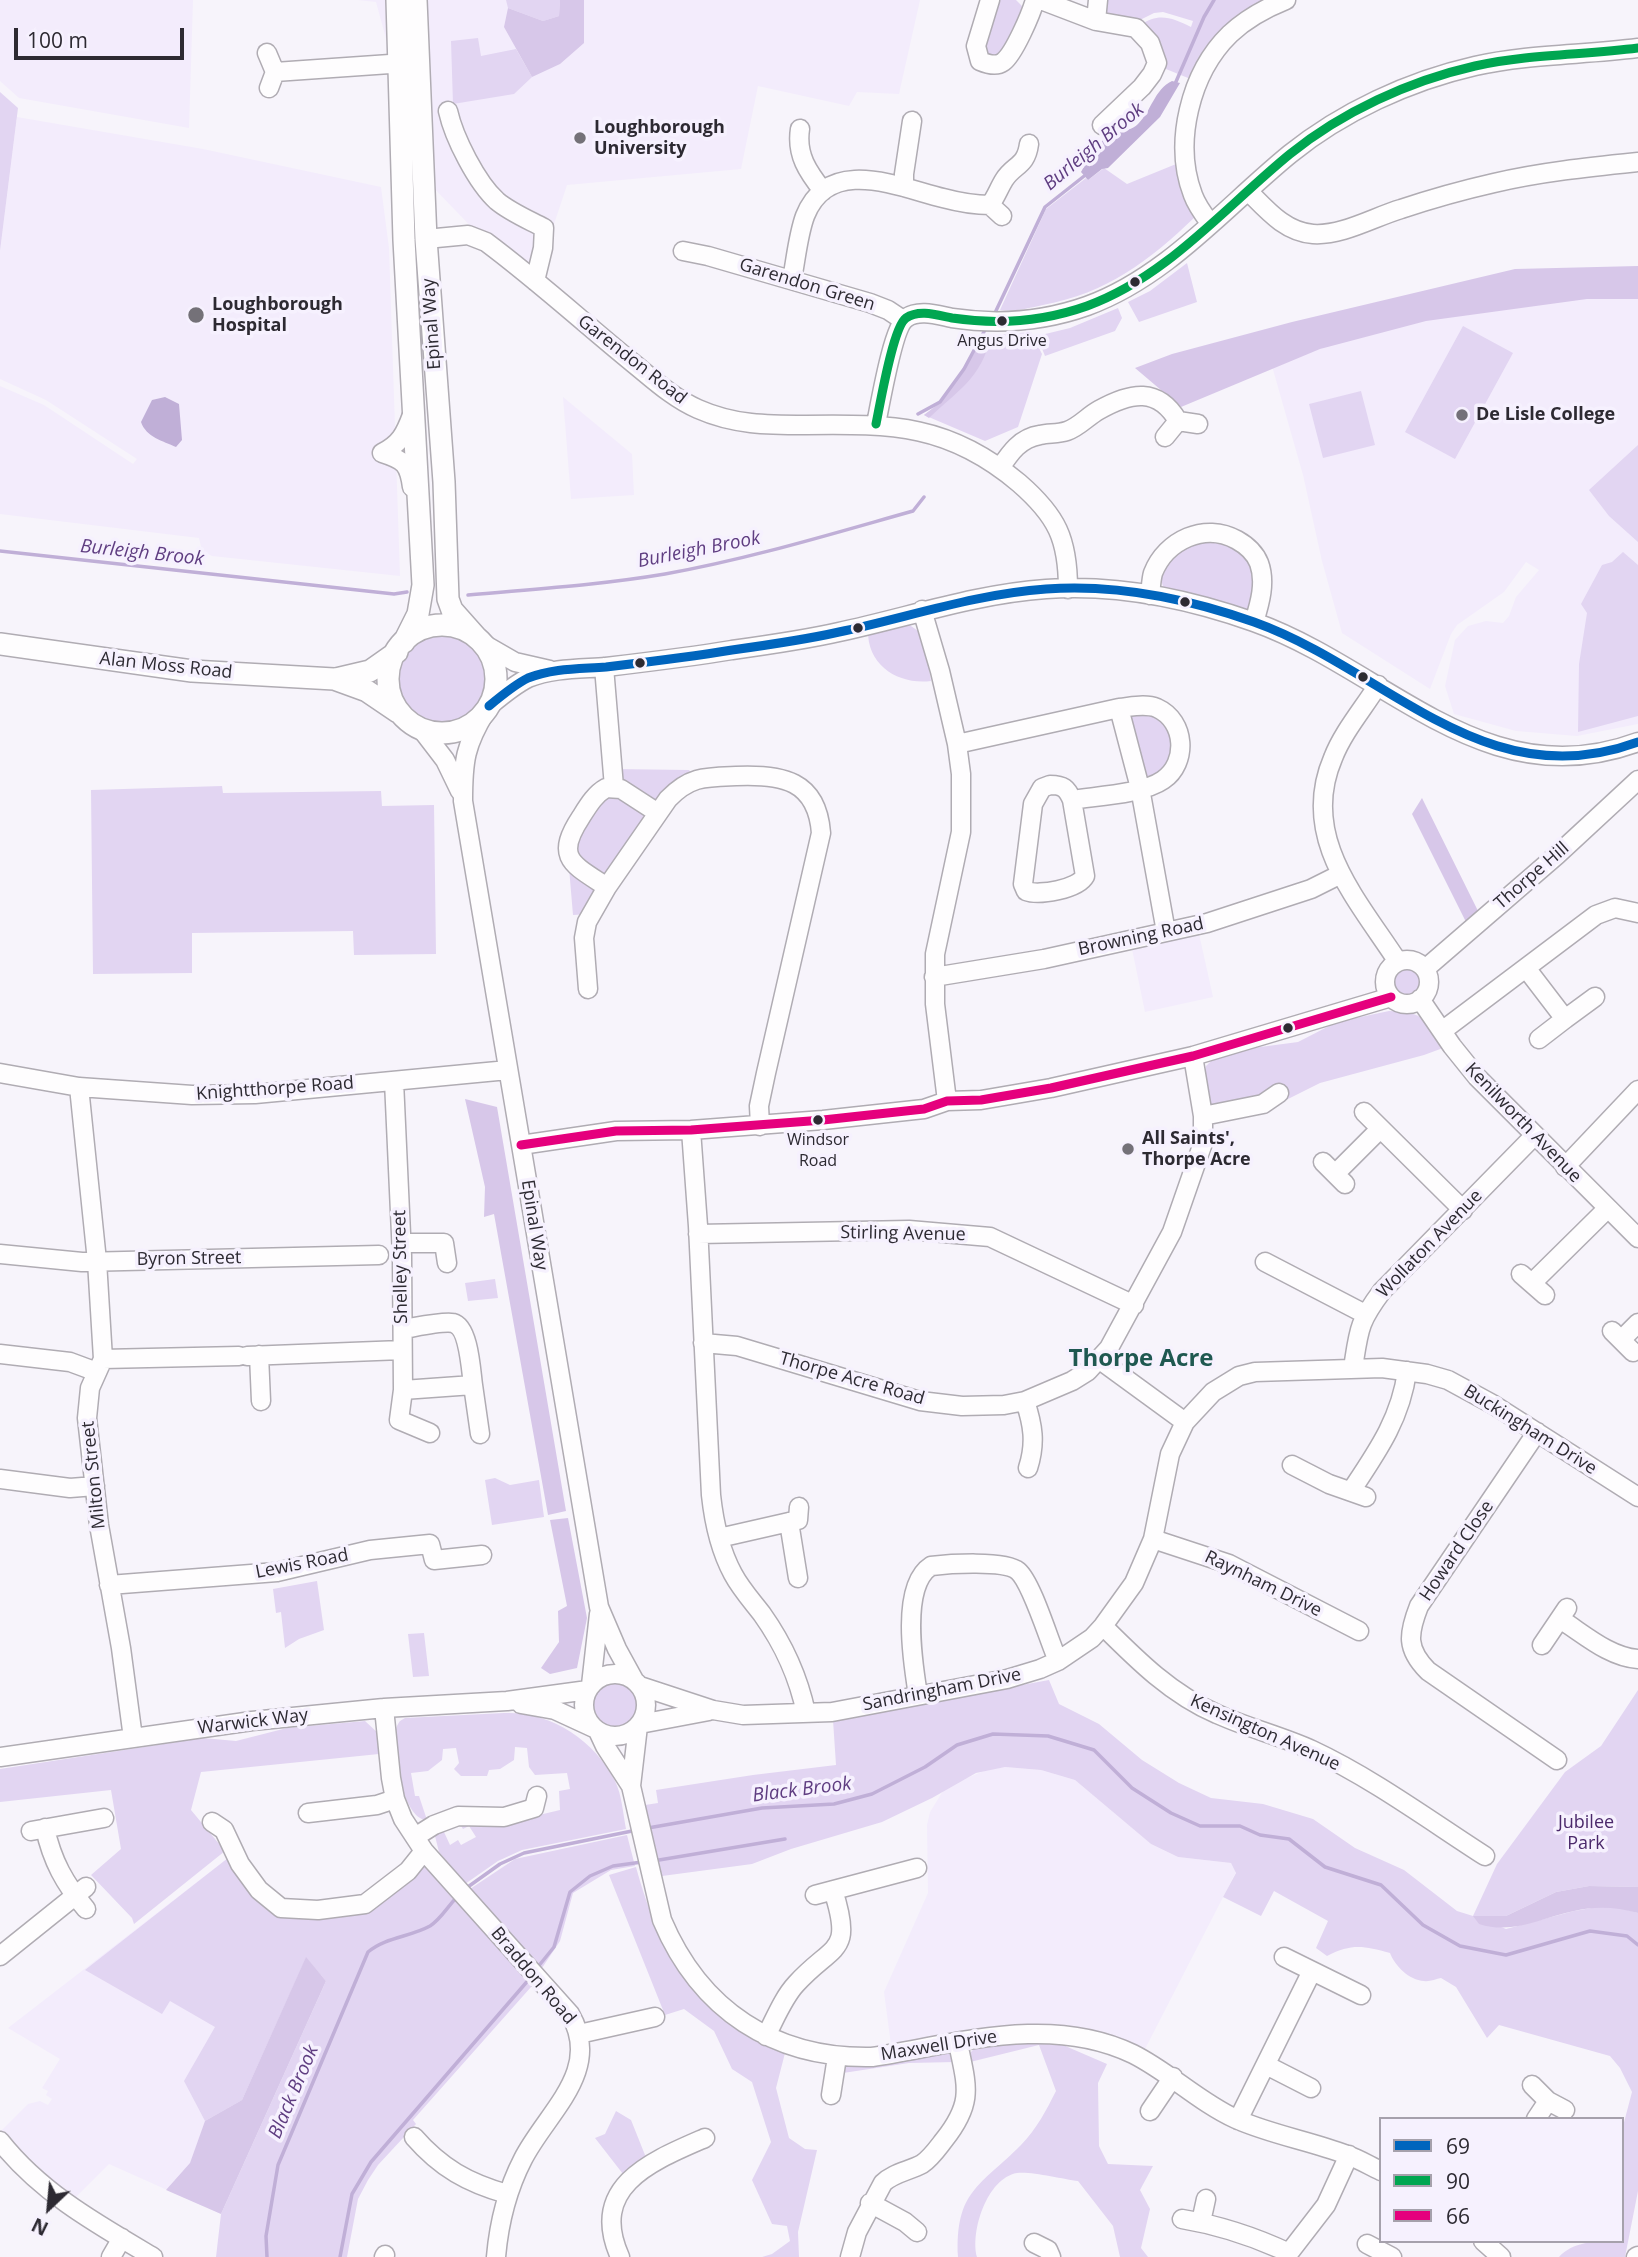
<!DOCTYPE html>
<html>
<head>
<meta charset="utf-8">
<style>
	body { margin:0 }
	#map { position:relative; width:1638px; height:2257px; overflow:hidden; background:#f7f4fb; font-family:"Open Sans",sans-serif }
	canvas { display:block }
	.legend { position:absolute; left:1379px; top:2117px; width:245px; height:126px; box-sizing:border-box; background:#f6f1fe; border:2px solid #a6a1ac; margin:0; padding:9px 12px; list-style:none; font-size:21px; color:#2d2a32 }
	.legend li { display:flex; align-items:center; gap:14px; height:35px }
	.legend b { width:35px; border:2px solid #a6a1ac }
	.north { position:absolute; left:14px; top:2173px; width:70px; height:70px; -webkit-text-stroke:5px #f6f1fe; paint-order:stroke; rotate:206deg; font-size:19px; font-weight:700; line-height:28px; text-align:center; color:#2d2a32 }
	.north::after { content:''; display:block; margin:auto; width:24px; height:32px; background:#2d2a32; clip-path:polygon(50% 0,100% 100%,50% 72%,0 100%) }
	.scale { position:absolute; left:14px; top:28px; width:170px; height:32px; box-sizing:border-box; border:4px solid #2d2a32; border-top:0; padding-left:9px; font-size:21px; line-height:24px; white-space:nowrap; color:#2d2a32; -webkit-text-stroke:5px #f6f1fe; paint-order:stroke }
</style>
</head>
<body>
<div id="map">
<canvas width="1638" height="2257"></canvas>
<ul class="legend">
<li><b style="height:9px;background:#0065bd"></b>69</li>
<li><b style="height:9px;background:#00a651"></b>90</li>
<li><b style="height:9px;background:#e5007d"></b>66</li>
</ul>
<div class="north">N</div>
<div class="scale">100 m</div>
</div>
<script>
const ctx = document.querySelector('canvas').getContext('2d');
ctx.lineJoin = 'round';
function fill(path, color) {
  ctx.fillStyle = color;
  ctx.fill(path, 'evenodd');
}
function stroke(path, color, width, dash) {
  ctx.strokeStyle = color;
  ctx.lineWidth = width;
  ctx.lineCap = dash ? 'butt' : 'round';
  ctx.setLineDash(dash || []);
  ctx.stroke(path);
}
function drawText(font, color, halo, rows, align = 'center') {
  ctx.font = font + ' "Open Sans",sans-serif';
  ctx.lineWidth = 7;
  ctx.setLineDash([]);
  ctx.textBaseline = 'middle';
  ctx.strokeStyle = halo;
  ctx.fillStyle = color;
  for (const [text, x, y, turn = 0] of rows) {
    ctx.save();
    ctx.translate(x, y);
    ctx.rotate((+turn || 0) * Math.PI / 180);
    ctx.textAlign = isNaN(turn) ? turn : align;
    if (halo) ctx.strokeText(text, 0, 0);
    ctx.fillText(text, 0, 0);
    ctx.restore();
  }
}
fill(new Path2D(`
	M0,0H193L189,128L19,98L0,81Z
	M358,0H920L899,94L857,92L849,106L758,86L741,169L567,185L535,281L486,242L424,178L376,2Z
	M17,117L203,149L381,187L389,248L400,576L212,556L202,551L199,538L0,514V386L44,405L133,464L137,459L46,400L0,379V251Z
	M1638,292V724L1577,736L1516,731L1454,714L1445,686L1455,640L1468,626L1486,621L1503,623L1509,616L1516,597L1539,570L1526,562L1504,592L1457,625L1451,634L1430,689L1342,633L1322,561L1303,475L1272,366L1393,323Z
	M563,397L632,454L634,495L571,499Z
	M1199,934L1213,997L1145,1012L1132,949Z
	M1005,1767L1041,1770L1075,1780L1151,1844L1178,1857L1231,1863L1236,1872L1144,2051L1103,2042L930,2039L891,2045L884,1992L928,1893L927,1825L930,1812L943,1791L960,1781L991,1768Z
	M228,1858L326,1981L221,2214L109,2164L73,2200L1,2131L28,2104L40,2101L48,2105L52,2099L46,2095L48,2091L42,2088L60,2059L8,2028Z`), '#f3ecfc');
fill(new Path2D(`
	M506,0H560L559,16L543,21L508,8Z
	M996,0H1016L1024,8L1001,57L987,59L980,41Z
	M1106,0H1276L1193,80L1161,67L1141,25C1158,12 1173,18 1191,27L1193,21L1163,12L1154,13L1138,21L1106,14Z
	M478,38L481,56L516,49L532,77L514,94L453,104L451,41Z
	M0,92L18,108L0,251Z
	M1181,162L1195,217C1149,261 1107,293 1043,305C1029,308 1015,312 1000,310L1046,209L1086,178L1088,180L1104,168L1127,184Z
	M1187,263L1197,302L1139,322L1128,302L1150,291Z
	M1118,308L1122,318L1115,331L1045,356L1037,336L1070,328Z
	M1463,326L1513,353L1455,459L1405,432Z
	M1031,332L1042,354L1018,427L985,441L924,415C952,395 967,365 984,336Z
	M1361,391L1375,445L1323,458L1309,404Z
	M1638,445V542L1609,516L1589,490Z
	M1210,532L1259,562L1254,622L1202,598L1164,588C1156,573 1169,557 1176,543Z
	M1623,552L1638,565V716L1578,732L1579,664L1587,613L1581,604L1602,565L1612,562Z
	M908,624L924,635L931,681C899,685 867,666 868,630Z
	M397 678a46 46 0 1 1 92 0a46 46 0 1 1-92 0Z
	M1119,708L1165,714L1178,762L1140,788Z
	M612,769L689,770L695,779L687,783L591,914L573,915L567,844Z
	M222,786L223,793L381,791L382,806L434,805L436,954L354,955L353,931L192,933V973L93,974L91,790Z
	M1386 982a21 21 0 1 1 42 0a21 21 0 1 1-42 0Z
	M1389,1011C1426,1012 1424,1019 1443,1048L1424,1055L1320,1083L1288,1099L1274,1092L1269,1097L1209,1106L1205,1072L1206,1066L1212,1060L1253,1048L1298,1042L1337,1022Z
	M495,1279L498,1298L468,1301L465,1283Z
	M495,1478L510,1485L539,1480L544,1517L492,1525L485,1480Z
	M317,1581L324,1630L299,1639L285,1648L281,1612L276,1613L273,1589Z
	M424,1633L429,1676L413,1677L408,1634Z
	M1049,1680L1059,1704L1099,1724L1142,1760L1179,1783L1211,1798L1263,1804L1313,1819L1355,1848L1404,1870L1457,1911L1473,1916L1497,1864L1565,1772L1601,1746L1638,1690V1887L1589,1886L1556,1892L1506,1916H1474L1506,1929L1574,1911L1597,1907H1618L1638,1913V2191L1625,2257H1559C1574,2240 1601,2241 1622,2241V2130L1632,2092L1620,2068L1610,2056L1499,2025L1487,2038L1456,1987L1441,1978C1436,1979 1429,1982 1424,1981C1409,1980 1395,1966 1390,1953C1364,1946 1352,1943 1327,1956L1316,1948L1328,1921L1274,1891L1261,1916L1223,1897L1236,1873L1231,1863L1178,1857L1151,1844L1075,1780L1041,1770L1005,1767L976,1773L932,1798L882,1822L791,1849L752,1864L662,1876L645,1805L658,1803L656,1790L753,1775L836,1765L833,1720Z
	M591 1705a24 24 0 1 1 48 0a24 24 0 1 1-48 0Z
	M504,1713C549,1711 594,1739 615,1781C622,1795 623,1814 626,1829L522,1850L498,1861L465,1884L439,1852L435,1836L440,1829L452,1824L444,1832L450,1845L458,1840L461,1845L476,1837L469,1826L463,1829L460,1824L539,1815L560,1810L559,1791L570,1789L567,1773L535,1775L529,1767L527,1748L515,1747L514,1760L500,1769L489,1770L487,1776H461L454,1769L459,1763L456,1748L443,1749L442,1760L428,1771L411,1773L415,1796H419L427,1820C402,1820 390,1743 397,1726C400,1720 400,1721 405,1718Z
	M365,1721L378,1733L379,1754L201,1772L191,1810L225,1851L134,1924L132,1918L91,1875L121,1849L111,1790L0,1802V1769L203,1738L236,1741L287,1728Z
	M627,1835L635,1866L611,1870L573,1893L560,1941L542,1968L470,1889L515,1859Z
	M424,1851L539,1978L413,2120L416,2124L378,2165L368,2180L358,2199L347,2257H216L221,2214L326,1981L306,1958L242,2100L205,2121L184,2081L215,2027L170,2001L162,2014L85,1970L228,1858L273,1915L281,1908L365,1904Z
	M636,1867C660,1955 697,2019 785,2053L776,2088L789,2138L805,2149L817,2150L798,2232L799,2257H762L772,2254L790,2241L787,2226L772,2224L752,2180L771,2142L752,2082L732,2069L714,2031L684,2009L665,2015L609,1875Z
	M1056,2042L1107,2064L1098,2083L1099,2146L1108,2164L1153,2166L1140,2190L1150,2209L1141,2248L1148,2257H1120L1113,2226L1078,2181C1063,2179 1030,2171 1017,2173C987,2178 970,2232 977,2257H958C955,2191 980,2186 1021,2145C1036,2130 1047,2109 1056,2091L1039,2045L966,2063C968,2058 969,2053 974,2049C990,2037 1036,2042 1056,2042Z
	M943,2051L950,2054L956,2062L909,2063L843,2073V2066L846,2064Z
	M616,2111L631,2120L647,2160L623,2174L595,2138L605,2134Z`), '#e2d5f2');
fill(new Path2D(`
	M560,0H584V43L560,64L532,77L504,27L508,8L543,21L559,16Z
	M1638,266V299H1587L1426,321L1320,349L1181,407L1135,368L1172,354L1292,322L1515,269Z
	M984,336H991C981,379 958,390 929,418L924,415L940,403L964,371Z
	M1422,798L1480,915L1467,924L1412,814Z
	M465,1099L497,1107L566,1511L548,1515L494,1214L484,1217L485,1187Z
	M568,1518L587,1618L577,1668L550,1674L541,1668L559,1642L558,1611L567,1606L550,1520Z
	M1589,1886L1638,1887V1913C1616,1907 1596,1906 1574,1911C1541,1918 1513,1935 1479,1924L1473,1916H1506L1556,1892Z
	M306,1957L326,1981L221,2214L166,2190L190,2163L205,2121L242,2100Z`), '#d7c7e9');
fill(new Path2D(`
	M1172,81L1180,83L1160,117L1108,168L1102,169L1088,180L1081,172C1091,155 1098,138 1118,132C1125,130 1132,130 1138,124C1152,110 1154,90 1172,81Z
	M165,397L179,404L182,440L176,447C163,441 146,437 141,422L152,400Z`), '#c0afd7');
stroke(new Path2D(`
	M1175,84L1204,17L1214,0
	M994,315L1045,207L1088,173
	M918,414L940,402L964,369L986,328
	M0,551L394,594L407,592
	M468,595C534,589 600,585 665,574C749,559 831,534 913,511L924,497
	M648,1828L762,1808L834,1804L872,1794L925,1767L957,1745L993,1734L1048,1736L1094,1750L1132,1788L1171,1813L1200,1826H1240L1260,1835L1289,1839L1325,1867L1381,1885L1423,1925L1460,1946L1506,1955L1590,1931L1627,1936L1638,1945
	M653,1861L785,1839
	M465,1889L500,1864L524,1853L637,1830
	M537,1968L554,1947L570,1892L590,1876L613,1866L642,1862
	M267,2257L266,2236L278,2165L368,1952C386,1937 410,1937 430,1926C441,1919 448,1906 457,1897
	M340,2257L352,2194L371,2162L531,1977`), '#c0afd7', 3.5);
const minor = new Path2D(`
	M990,0L976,46L980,61C987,64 996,67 1003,62C1014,54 1031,14 1035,0
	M1041,0L1096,21L1136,28L1150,43L1157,63L1152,74L1142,87L1102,125
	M1096,21L1098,0
	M267,53L275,72L269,88
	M275,72L390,64L411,65
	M448,111C454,138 477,183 497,201C510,212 529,220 544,228L543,248L535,281
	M800,129C796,155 808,172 823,191
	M904,187V174L912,121
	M1248,191C1267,210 1285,232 1313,234C1342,236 1374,217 1401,209C1431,199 1463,190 1494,183C1541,172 1590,167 1638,162
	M990,205C996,197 999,188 1004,180C1014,164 1026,167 1029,144
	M1210,223C1204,215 1197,206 1193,195C1173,143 1190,73 1230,34C1246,19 1266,8 1286,0
	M426,239L468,235L486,242C537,280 584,323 633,363C654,380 673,398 698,409C734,425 767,425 806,425C893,424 949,424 1019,483C1057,516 1068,539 1068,589
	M683,251L708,256L870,303L888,310L903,320
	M792,279C796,259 798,235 805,216C829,155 898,187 943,198C958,202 974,205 990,205L1002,216
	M876,424C880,405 893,327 906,318C919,309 937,315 952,318C999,325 1042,322 1087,306C1167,277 1225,207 1290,154C1342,112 1409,81 1475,66C1528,54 1584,55 1638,48
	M1165,437L1178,421
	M1000,468C1010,453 1020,438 1040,435C1049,433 1058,434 1067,431C1079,427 1088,416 1099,410C1131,392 1158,387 1178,421L1198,424
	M412,487C409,464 404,460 382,453C400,444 405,434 412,415
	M1150,595C1151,588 1151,580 1153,573C1166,540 1205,522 1237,540C1246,545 1255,553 1259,563C1266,582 1260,603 1254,622
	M922,610L940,671L957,744L961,774V832L935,954V1004L947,1101
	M482,643L515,662L550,670
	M604,667L614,787
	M1378,685C1363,709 1343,732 1333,758C1299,837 1357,899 1398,962
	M489,706C501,696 514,685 528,678C553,668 580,669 606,667C648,662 690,657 732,650C768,645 804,640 839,632C909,617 975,594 1046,589C1115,584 1189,599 1254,622C1386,669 1485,799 1638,742
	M486,711C465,745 463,761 463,801L599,1607L617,1649L634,1680
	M422,730L445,760L460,791
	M957,744L1119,708L1140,788L1166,932
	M1050,785C1063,785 1067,788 1072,800L1085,876C1078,889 1039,896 1026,891L1023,884L1033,804L1042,788Z
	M1072,800C1097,796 1143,794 1163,780C1188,763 1186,721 1157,708C1145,703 1131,707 1119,708
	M607,887C572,864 554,858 581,817C588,806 595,794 606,788L621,789L658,813
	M1385 982a22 22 0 1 1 44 0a22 22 0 1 1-44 0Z
	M1526,968L1565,1019L1539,1039
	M1425,969L1557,855L1638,780
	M934,977L1044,959L1207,923L1311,889L1341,874
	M588,989L584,938L587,922L607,887L668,799C690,776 706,777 736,776C782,774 817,780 821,833L766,1073L759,1106L760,1126
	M1420,999L1452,1046L1477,1077L1638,1238
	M1565,1019L1595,997
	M1442,1031L1596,915L1615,908L1638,913
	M0,1073L79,1087L192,1095L255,1094L508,1070
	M394,1081L402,1256L403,1390L399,1420L430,1433
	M79,1087L97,1261L103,1359L90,1388L87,1418L99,1525L121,1648L133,1738
	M1364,1112L1463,1210
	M1203,1116L1263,1104L1279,1093
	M691,1130L698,1226L711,1495C714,1523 720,1550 733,1574C741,1589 752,1601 762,1614C784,1645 798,1675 806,1713
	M521,1145L616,1131L691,1130L823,1120L924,1109L947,1101L981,1100L1051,1088L1193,1056L1391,997
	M1323,1162L1345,1184
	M1565,1167L1638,1090
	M1335,1174L1380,1129
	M698,1234L909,1230L990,1237L1134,1305
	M402,1243H444L447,1263
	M0,1254L82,1262L379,1255
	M1265,1262L1365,1314
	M1521,1274L1545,1295
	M1532,1283L1607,1209
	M403,1329C416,1327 442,1321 453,1323C469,1327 471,1371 473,1385L403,1390
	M1612,1331L1633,1352
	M1621,1340L1638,1323
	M703,1343L737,1346L920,1401L962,1406L1004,1405L1025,1401L1072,1381L1088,1371L1109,1348L1172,1232L1203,1143V1116L1193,1056
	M0,1354L70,1362L97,1372
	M259,1355L261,1401
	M247,1356L402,1350
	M103,1359L239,1356
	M1100,1360L1185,1422
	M1353,1368C1359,1330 1358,1323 1382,1291L1534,1136
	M473,1385L480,1434
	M1025,1401C1033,1425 1036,1443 1028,1468
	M1537,1432L1419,1606C1408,1634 1406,1649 1428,1671L1557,1760
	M1292,1465L1329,1484L1366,1497
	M0,1479L70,1488L95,1486
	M1351,1491C1377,1452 1401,1418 1407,1371
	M789,1522L798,1578
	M719,1538L798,1520L799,1507
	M1153,1539L1229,1564L1359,1631
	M109,1585L277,1572L370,1550L430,1544L434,1560L482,1555
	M1560,1619C1584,1634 1609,1657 1638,1659
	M1103,1626C1137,1660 1172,1695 1217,1714C1248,1728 1281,1736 1312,1750C1372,1778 1429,1820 1485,1856
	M1542,1645L1567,1608
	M584 1705a31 31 0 1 1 62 0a31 31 0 1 1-62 0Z
	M591,1685L599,1614
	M640,1686L713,1710L743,1715L832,1712L1007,1679L1040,1669L1058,1661L1092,1638L1103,1626L1134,1583L1153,1539L1170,1454L1185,1422L1213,1392L1239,1376L1255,1372L1382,1368L1427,1374L1448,1380L1494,1405L1638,1497
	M918,1695C913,1664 900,1586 931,1566C948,1564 1005,1560 1018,1571C1032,1583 1049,1641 1058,1661
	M521,1704L555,1710L594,1728
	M384,1708L391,1778L395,1799L403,1819L424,1851L570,2014C603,2071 547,2112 523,2159C507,2190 499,2222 496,2257
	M640,1724L709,1711
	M638,1726L631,1786L662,1920C700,2010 774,2059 872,2057C957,2044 1050,2014 1133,2054C1169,2072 1199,2102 1236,2119C1272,2135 1311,2141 1347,2155C1359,2159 1370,2166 1381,2171
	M598,1731L605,1746L631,1786
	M0,1757L252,1721L384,1708L507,1701L588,1690
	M308,1813L377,1805L395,1799
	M212,1822L224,1830L240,1864L259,1890L281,1908L318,1910L365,1904L408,1871L424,1851
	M45,1828C52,1861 65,1884 86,1909
	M31,1831L104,1818
	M415,1837L434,1825L458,1816L504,1817L534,1808L537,1796
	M815,1895L917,1868
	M0,1956L86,1887
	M1284,1957L1361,1995
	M579,2034L655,2017
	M766,2036C775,2019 783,1998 796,1984C833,1943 854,1955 833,1890
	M1266,2065L1311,2088
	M1532,2085L1548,2101L1565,2110
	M831,2095L837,2057
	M1150,2111L1173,2077
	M1536,2119L1548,2101
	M1238,2120L1312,1971
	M414,2137C441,2168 468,2183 507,2194
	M0,2141C41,2193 97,2224 153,2257
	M870,2203L905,2222L917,2232
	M1182,2219C1218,2225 1255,2237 1289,2253
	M1201,2222L1206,2199
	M1483,2241L1501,2257
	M1034,2243L1048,2250L1051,2257
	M1367,2244L1392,2257
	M111,2257L122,2238
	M384,2257L385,2255
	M620,2257C588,2186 652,2161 705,2138
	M850,2257L857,2232L883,2183C893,2173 909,2171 922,2164C931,2158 937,2149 944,2140C974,2102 967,2087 958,2043
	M1288,2257L1289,2253L1326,2205L1349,2155
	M1636,2257L1638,2256`);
const major = new Path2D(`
	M397,0L404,240L423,585L418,614L404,642
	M416,0L426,239L444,482L448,599L452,610L476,637
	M388 679a54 54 0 1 1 108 0a54 54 0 1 1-108 0Z
	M0,644L192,671L334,679L367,691L398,712
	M336,679L370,671L397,652`);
stroke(minor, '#b0acb3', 21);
stroke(major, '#b0acb3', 24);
stroke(minor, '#fefdfe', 18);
stroke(major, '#fefdfe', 21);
stroke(new Path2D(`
	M489,706C501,696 514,685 528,678C553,668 580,669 606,667C648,662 690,657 732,650C768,645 804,640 839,632C909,617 975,594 1046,589C1115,584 1189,599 1254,622C1386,669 1485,799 1638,742`), '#0065bd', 9);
stroke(new Path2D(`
	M876,424C880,405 893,327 906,318C919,309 937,315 952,318C999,325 1042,322 1087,306C1167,277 1225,207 1290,154C1342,112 1409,81 1475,66C1528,54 1584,55 1638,48`), '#00a651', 9);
stroke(new Path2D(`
	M521,1145L616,1131L691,1130L823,1120L924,1109L947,1101L981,1100L1051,1088L1193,1056L1391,997`), '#e5007d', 9);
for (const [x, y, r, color] of [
	[580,138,7,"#747178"],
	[1135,282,6,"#2d2a32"],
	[196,315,9,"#747178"],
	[1002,321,6,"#2d2a32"],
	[1462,415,7,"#747178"],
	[1185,602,6,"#2d2a32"],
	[858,628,6,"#2d2a32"],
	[640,663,6,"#2d2a32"],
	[1363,677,6,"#2d2a32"],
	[1288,1028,6,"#2d2a32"],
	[818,1120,6,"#2d2a32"],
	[1128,1149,7,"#747178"]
]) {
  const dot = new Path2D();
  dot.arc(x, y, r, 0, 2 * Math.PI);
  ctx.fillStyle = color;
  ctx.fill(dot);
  stroke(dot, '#f6f1fe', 2.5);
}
drawText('16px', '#2d2a32', '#f6f1fe', [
	["Angus Drive",1002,341],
	["Windsor",818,1140],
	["Road",818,1161]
]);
drawText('bold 18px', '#2d2a32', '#f6f1fe', [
	["Loughborough",594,128],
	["University",594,149],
	["Loughborough",212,305],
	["Hospital",212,326],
	["De Lisle College",1476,415],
	["All Saints',",1142,1139],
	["Thorpe Acre",1142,1160]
], 'left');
drawText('18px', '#2d2a32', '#f6f1fe', [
	["Garendon Green",807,285,17],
	["Epinal Way",432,324,-94],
	["Garendon Road",632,360,38],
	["Alan Moss Road",166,666,6],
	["Thorpe Hill",1532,876,-41],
	["Browning Road",1141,937,-12],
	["Knightthorpe Road",275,1089,-4],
	["Kenilworth Avenue",1523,1123,46],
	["Epinal Way",534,1225,81],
	["Stirling Avenue",903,1234,1],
	["Wollaton Avenue",1430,1244,-46],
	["Byron Street",189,1259,-1],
	["Shelley Street",401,1267,-91],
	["Thorpe Acre Road",852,1379,16],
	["Buckingham Drive",1530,1430,32],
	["Milton Street",94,1475,-96],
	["Howard Close",1457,1551,-56],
	["Lewis Road",302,1564,-11],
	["Raynham Drive",1263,1584,26],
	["Sandringham Drive",942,1690,-11],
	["Warwick Way",253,1722,-7],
	["Kensington Avenue",1265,1733,24],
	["Braddon Road",533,1976,50],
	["Maxwell Drive",939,2046,-9]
]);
drawText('18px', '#4b296b', '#f6f1fe', [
	["Jubilee",1586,1823],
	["Park",1586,1844]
]);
drawText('italic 19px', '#5f3d81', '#f6f1fe', [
	["Burleigh Brook",1094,147,-40],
	["Burleigh Brook",699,550,-11],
	["Burleigh Brook",142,553,6],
	["Black Brook",802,1790,-7],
	["Black Brook",294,2092,-67]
]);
drawText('bold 24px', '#1f5851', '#f6f1fe', [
	["Thorpe Acre",1141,1359]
]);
</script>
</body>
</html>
